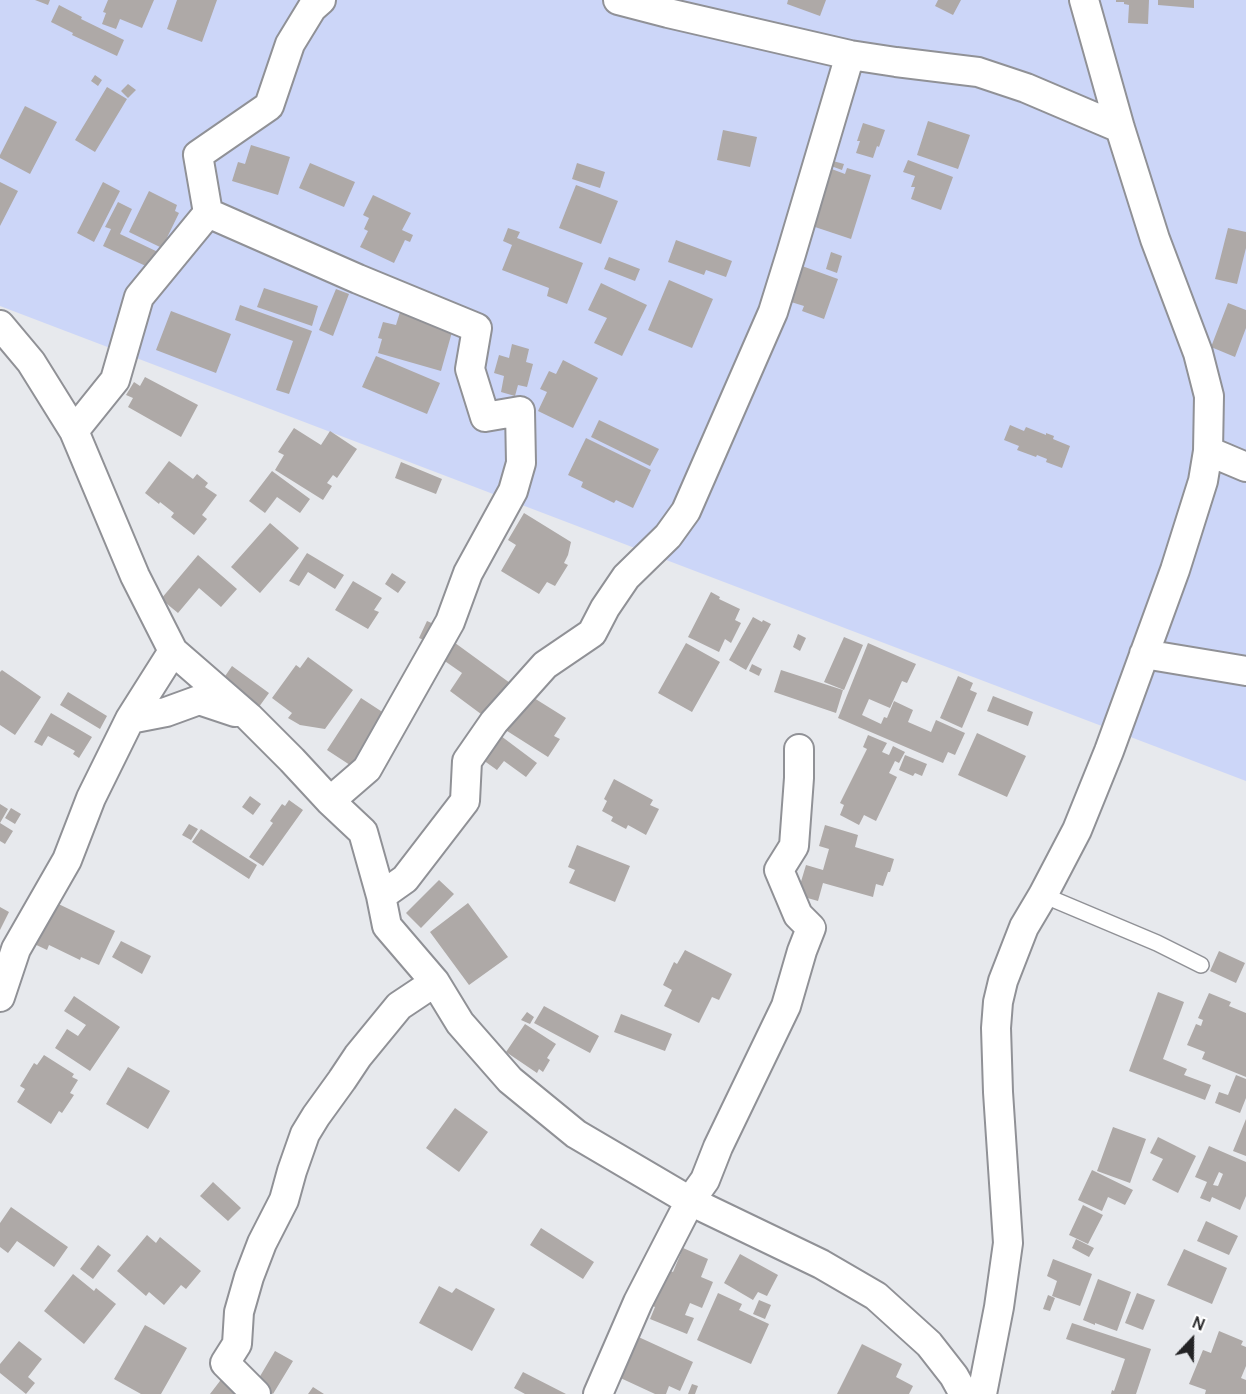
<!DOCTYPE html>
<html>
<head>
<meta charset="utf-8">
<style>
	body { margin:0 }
	#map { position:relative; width:1246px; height:1394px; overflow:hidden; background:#e7e9ed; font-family:Manrope,sans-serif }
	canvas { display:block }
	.north { position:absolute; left:1162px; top:1310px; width:60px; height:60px; -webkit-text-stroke:4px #fff; paint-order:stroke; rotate:22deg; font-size:16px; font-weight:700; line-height:24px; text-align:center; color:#232325 }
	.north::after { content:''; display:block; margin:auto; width:21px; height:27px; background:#232325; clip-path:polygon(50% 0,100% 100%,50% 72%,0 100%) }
</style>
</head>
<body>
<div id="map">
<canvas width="1246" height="1394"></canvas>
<div class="north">N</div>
</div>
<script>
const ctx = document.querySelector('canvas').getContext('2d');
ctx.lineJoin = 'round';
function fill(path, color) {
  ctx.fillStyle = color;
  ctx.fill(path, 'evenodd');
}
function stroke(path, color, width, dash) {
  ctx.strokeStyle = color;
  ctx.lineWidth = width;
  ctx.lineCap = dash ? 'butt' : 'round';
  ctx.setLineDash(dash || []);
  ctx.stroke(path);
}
fill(new Path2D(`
	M0,0H1246V781L0,306Z`), '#ccd6f8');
fill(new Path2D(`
	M35,0H50L48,5Z
	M108,0H154L142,28L120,19L116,29L102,24L106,13L103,12Z
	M177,0H217L202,42L167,29Z
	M788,0H826L820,16L787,4Z
	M938,0H961L953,15L935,6Z
	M1116,0H1149L1148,24L1128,23L1129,5L1124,4V2H1116Z
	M1158,0H1194V8L1158,5Z
	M59,5L82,17L81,19L124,40L117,56L72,35L73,33L51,22Z
	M95,75L102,80L98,86L91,81Z
	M128,84L136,90L128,98L121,91Z
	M107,87L127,99L95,152L75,140Z
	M25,106L57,122L30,174L0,158V155Z
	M928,121L970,135L958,169L917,155Z
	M863,123L885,130L879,147L877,146L873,158L856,153L860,141H857Z
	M723,130L757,137L750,167L717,160Z
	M251,145L290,157L278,195L232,181L238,162L245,164Z
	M908,160L953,177L941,210L911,199L915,187H911L915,176L903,172Z
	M833,161L844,164L842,170L831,166Z
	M310,163L355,182L344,207L299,188Z
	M577,163L605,172L600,188L572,179Z
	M829,168L845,174L847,168L871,175L851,239L812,226Z
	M0,182L18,191L0,226Z
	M103,182L120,191L94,242L77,233Z
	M576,185L618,201L601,244L559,228Z
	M149,191L177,205L175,211L179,213L162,248L129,232Z
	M373,195L411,213L402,230L413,235L410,242L405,240L394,263L360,247L368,231L364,229L369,218L363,215Z
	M118,202L132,209L120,234L158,252L150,268L103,246L111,229L105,227Z
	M508,228L520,232L517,238L583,263L567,304L547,296L549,288L502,270L512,245L503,241Z
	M1228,228L1246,232V248L1237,284L1215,279Z
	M676,240L732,261L726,277L706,270L704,275L668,262Z
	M831,252L842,256L837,273L826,269Z
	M609,257L640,269L635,281L604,269Z
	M791,262L838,279L824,319L802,311L804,306L778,298Z
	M669,280L713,299L692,348L648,330Z
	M601,283L647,305L622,356L594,343L607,318L588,310Z
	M264,288L318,306L312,326L257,307Z
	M336,289L349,294L333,336L319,330Z
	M1228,303L1246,310V328L1235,357L1211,347Z
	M240,305L312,331L289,394L276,390L293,341L235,320Z
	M401,309L454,325L441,371L378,353L382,339L378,338L383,322L396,325Z
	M171,311L231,334L216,373L156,350Z
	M512,344L529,349L526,362L533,364L527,387L518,385L515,396L501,392L504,376L494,373L499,355L509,358Z
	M376,356L440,383L427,414L362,387Z
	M563,360L598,378L573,428L538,411L547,392L540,389L549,371L556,374Z
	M145,377L198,405L181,437L128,407L133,398L126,395L134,382L140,386Z
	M599,420L659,449L650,466L591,437Z
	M1010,425L1024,431L1026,427L1046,435V433L1054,436L1053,439L1070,446L1062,468L1046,462L1047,459L1037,455L1036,457L1017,450L1019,446L1004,440Z
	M294,428L321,445L330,431L357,449L337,478L333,475L327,483L332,486L323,500L275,470L284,455L278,452Z
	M586,438L651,470L633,508L616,500L614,503L581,487L583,482L568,475Z
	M169,461L193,479L197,474L208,483L205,487L217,495L202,515L207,519L194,535L171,517L174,513L160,502L159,504L145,493Z
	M401,462L442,479L436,494L395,478Z
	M272,471L310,499L300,513L277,497L265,513L249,501Z
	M524,513L571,542L568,555L564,563L568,565L555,586L547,582L539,594L501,571L516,545L508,540Z
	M270,523L299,548L260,593L231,567Z
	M307,553L344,575L335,589L308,572L299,586L289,581Z
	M198,555L237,589L221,607L199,588L178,613L161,599Z
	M392,573L406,582L398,593L385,584Z
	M353,581L382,598L374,610L379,612L368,629L335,610Z
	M711,592L720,597L719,599L740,609L735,620L741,623L731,643L725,639L719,652L688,637Z
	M753,617L762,622L763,620L771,624L746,670L729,660Z
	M427,621L436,625L428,642L419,638Z
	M798,634L806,638L800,651L793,647Z
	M844,637L863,645L844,690L824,682Z
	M451,640L510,683L485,717L450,691L462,673L439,657Z
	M686,643L720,662L692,712L658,693Z
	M868,643L916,664L907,683L902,681L890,708L869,699L862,715L881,724L884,717L887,718L894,701L913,710L908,722L931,732L936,720L965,733L955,755L948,752L943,763L838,718Z
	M308,657L353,690L325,729L300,725L288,718L292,713L272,698L296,665L300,668Z
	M752,664L762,669L759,676L749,671Z
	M232,666L269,693L256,711L219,685Z
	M2,670L41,697L15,735L0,725V672Z
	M781,670L843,690L836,713L774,692Z
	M958,676L973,683L970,690L977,693L962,728L940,718Z
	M68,692L107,716L100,729L60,705Z
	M526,693L566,718L554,736L560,739L548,757L504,729Z
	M993,696L1033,712L1028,726L987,711Z
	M361,698L387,715L353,767L327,750Z
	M51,713L92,737L79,758L73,754L75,751L48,736L42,746L34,742Z
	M977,733L1026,756L1007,797L958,775Z
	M868,735L887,743L882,752L889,755L893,746L905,752L899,763L895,761L889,773L897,777L876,821L864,815L859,825L840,815L844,805L840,803L867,749L863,747Z
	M501,736L537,763L526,777L504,761L497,770L483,760Z
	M905,755L927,764L922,776L915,773L913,776L899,770Z
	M614,779L653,800L650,805L659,809L646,835L628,825L626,829L611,821L613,817L602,811L607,801L604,799Z
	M250,796L261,804L253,815L242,807Z
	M289,800L303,810L263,866L249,857L273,823L270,821L282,804L285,806Z
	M0,804L8,809L0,823Z
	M11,808L21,814L15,824L5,818Z
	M0,823L13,831L5,844L0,841Z
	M189,824L198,829L191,840L182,835Z
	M825,825L858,835L855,847L894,859L890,872H888L883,886L876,884L873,897L823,883L818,901L797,895L806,865L823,870L829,849L819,846Z
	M201,829L257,865L249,879L192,842Z
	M577,845L630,866L615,902L569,883L575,870L568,867Z
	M439,880L454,894L421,928L406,913Z
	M48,899L115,931L99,965L81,957L80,960L49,945L47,950L28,941Z
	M468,903L508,957L469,985L430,932Z
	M0,907L9,912L0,930Z
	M121,941L151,956L142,974L112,957Z
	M685,950L732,974L719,1000L712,997L699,1023L664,1006L672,990L663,985L674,962L677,964Z
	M1219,951L1245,963L1236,983L1210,971Z
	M1158,992L1184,1002L1163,1059L1187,1069L1184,1075L1211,1085L1205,1100L1129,1071Z
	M1209,993L1231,1002L1229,1006L1246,1013V1077L1202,1059L1205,1052L1187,1045L1196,1024L1201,1026L1203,1020L1198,1018Z
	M74,996L120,1027L90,1071L55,1048L67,1029L78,1036L86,1025L64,1011Z
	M544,1006L599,1036L590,1053L534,1023Z
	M527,1012L534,1017L530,1024L521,1020Z
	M621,1014L672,1034L665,1051L614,1032Z
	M525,1024L556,1044L547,1058L550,1060L543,1072L539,1069L537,1073L506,1052Z
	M44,1055L74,1074L72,1077L78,1080L70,1093L74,1095L62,1113L59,1111L51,1124L17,1102L25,1089L20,1086L34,1063L37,1065Z
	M128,1067L170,1091L148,1129L106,1104Z
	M1236,1075L1246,1079V1098L1240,1113L1215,1103L1219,1092L1228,1095Z
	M455,1108L488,1132L459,1172L426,1148Z
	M1246,1119V1156L1233,1151Z
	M1113,1127L1146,1139L1130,1183L1097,1171Z
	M1158,1137L1196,1156L1178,1193L1152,1180L1163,1159L1150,1153Z
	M1209,1146L1246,1162V1196L1240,1210L1212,1197L1210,1202L1200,1198L1207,1182L1195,1177ZM1219,1172L1223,1174L1218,1186L1213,1185Z
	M1092,1170L1133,1190L1125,1205L1108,1197L1102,1211L1078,1200Z
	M213,1182L241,1208L228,1221L200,1196Z
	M1083,1205L1103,1215L1088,1244L1069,1235Z
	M11,1207L68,1247L54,1267L17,1241L8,1253L0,1247V1223Z
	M1206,1221L1238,1236L1229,1255L1197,1241Z
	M541,1228L594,1262L583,1279L530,1245Z
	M147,1235L156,1243L160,1237L201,1271L186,1289L181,1285L164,1305L149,1292L146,1296L117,1271Z
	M1076,1239L1094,1248L1089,1257L1072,1248Z
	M98,1245L111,1255L93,1279L80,1269Z
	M683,1248L708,1259L701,1277L713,1282L702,1308L690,1303L685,1315L694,1318L687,1334L650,1319L655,1307L643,1302L662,1268L673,1272Z
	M1184,1249L1227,1268L1212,1304L1167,1285Z
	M740,1254L778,1275L767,1296L758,1292L753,1300L724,1283Z
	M1053,1259L1092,1274L1080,1306L1052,1296L1057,1281L1047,1276Z
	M73,1274L94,1291L96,1288L116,1304L84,1344L44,1311Z
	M1098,1279L1131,1292L1117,1331L1095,1323V1325L1083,1320Z
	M439,1286L452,1293L456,1288L495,1309L472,1351L419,1323Z
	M718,1293L742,1304L739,1310L769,1324L751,1364L697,1340Z
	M1137,1293L1155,1300L1143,1330L1125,1323Z
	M1048,1295L1055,1298L1050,1311L1043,1309Z
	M759,1300L771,1305L765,1319L753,1314Z
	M1072,1323L1151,1349L1136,1394H1111L1112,1390L1114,1391L1125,1359L1066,1339Z
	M145,1325L187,1348L161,1394H141L114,1379Z
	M1219,1331L1243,1341L1241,1345L1246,1347V1366L1241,1378L1246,1380V1394H1205L1206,1390L1189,1384L1203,1350L1211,1353Z
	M632,1334L693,1362L680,1391L669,1386L666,1394H655L614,1375Z
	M19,1341L42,1359L28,1377L35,1383L26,1394L0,1373V1364Z
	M862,1344L902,1364L896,1377L913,1386L909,1394H837Z
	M275,1351L293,1361L273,1394L256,1383Z
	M523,1372L566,1394H525L514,1388Z
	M223,1377L247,1394H210Z
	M692,1384L698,1386L695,1394H688Z
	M313,1387L324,1394H308Z`), '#aea9a7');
const lane = new Path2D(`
	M1043,895L1157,943L1201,965`);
const street = new Path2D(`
	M618,0L668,13L850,55L896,62L978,72L1026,88L1120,128
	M208,213L358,279L477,328L470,369L485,417L520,411L521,463L513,491L468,573L450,622L367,769L330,801
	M0,325L31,362L74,431L135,576L173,651L249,717L292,760L330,801L363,832L381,896L387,926L435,982L460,1023L510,1080L576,1134L690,1201L821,1264L876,1296L929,1344L954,1376L964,1394
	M74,431L115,380L139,297L208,213L198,155L269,106L290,44L312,8L321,0
	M1208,451L1246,467
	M1144,654L1246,671
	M130,719L166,712L199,700L235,712
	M381,896L405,879L465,801L467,761L494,722L545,665L592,633L605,608L626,577L668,536L686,511L773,312L791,254L850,55
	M0,997L16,949L67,860L91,798L130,719L173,651
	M256,1394L225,1363L237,1344L239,1312L249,1277L262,1243L284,1200L292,1171L305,1134L316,1116L342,1080L358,1056L399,1006L435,982
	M598,1394L638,1302L690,1201L705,1180L718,1147L786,1006L802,951L811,928L798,915L779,870L794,846L799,778V749
	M982,1394L999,1307L1008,1243L998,1092L996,1028L998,1002L1003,981L1024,927L1043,895L1077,830L1109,751L1175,570L1203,481L1208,451L1209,396L1198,353L1155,239L1120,128L1084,0`);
stroke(lane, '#909196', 18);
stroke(street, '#909196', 32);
stroke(lane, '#fff', 15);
stroke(street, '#fff', 28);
</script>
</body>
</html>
